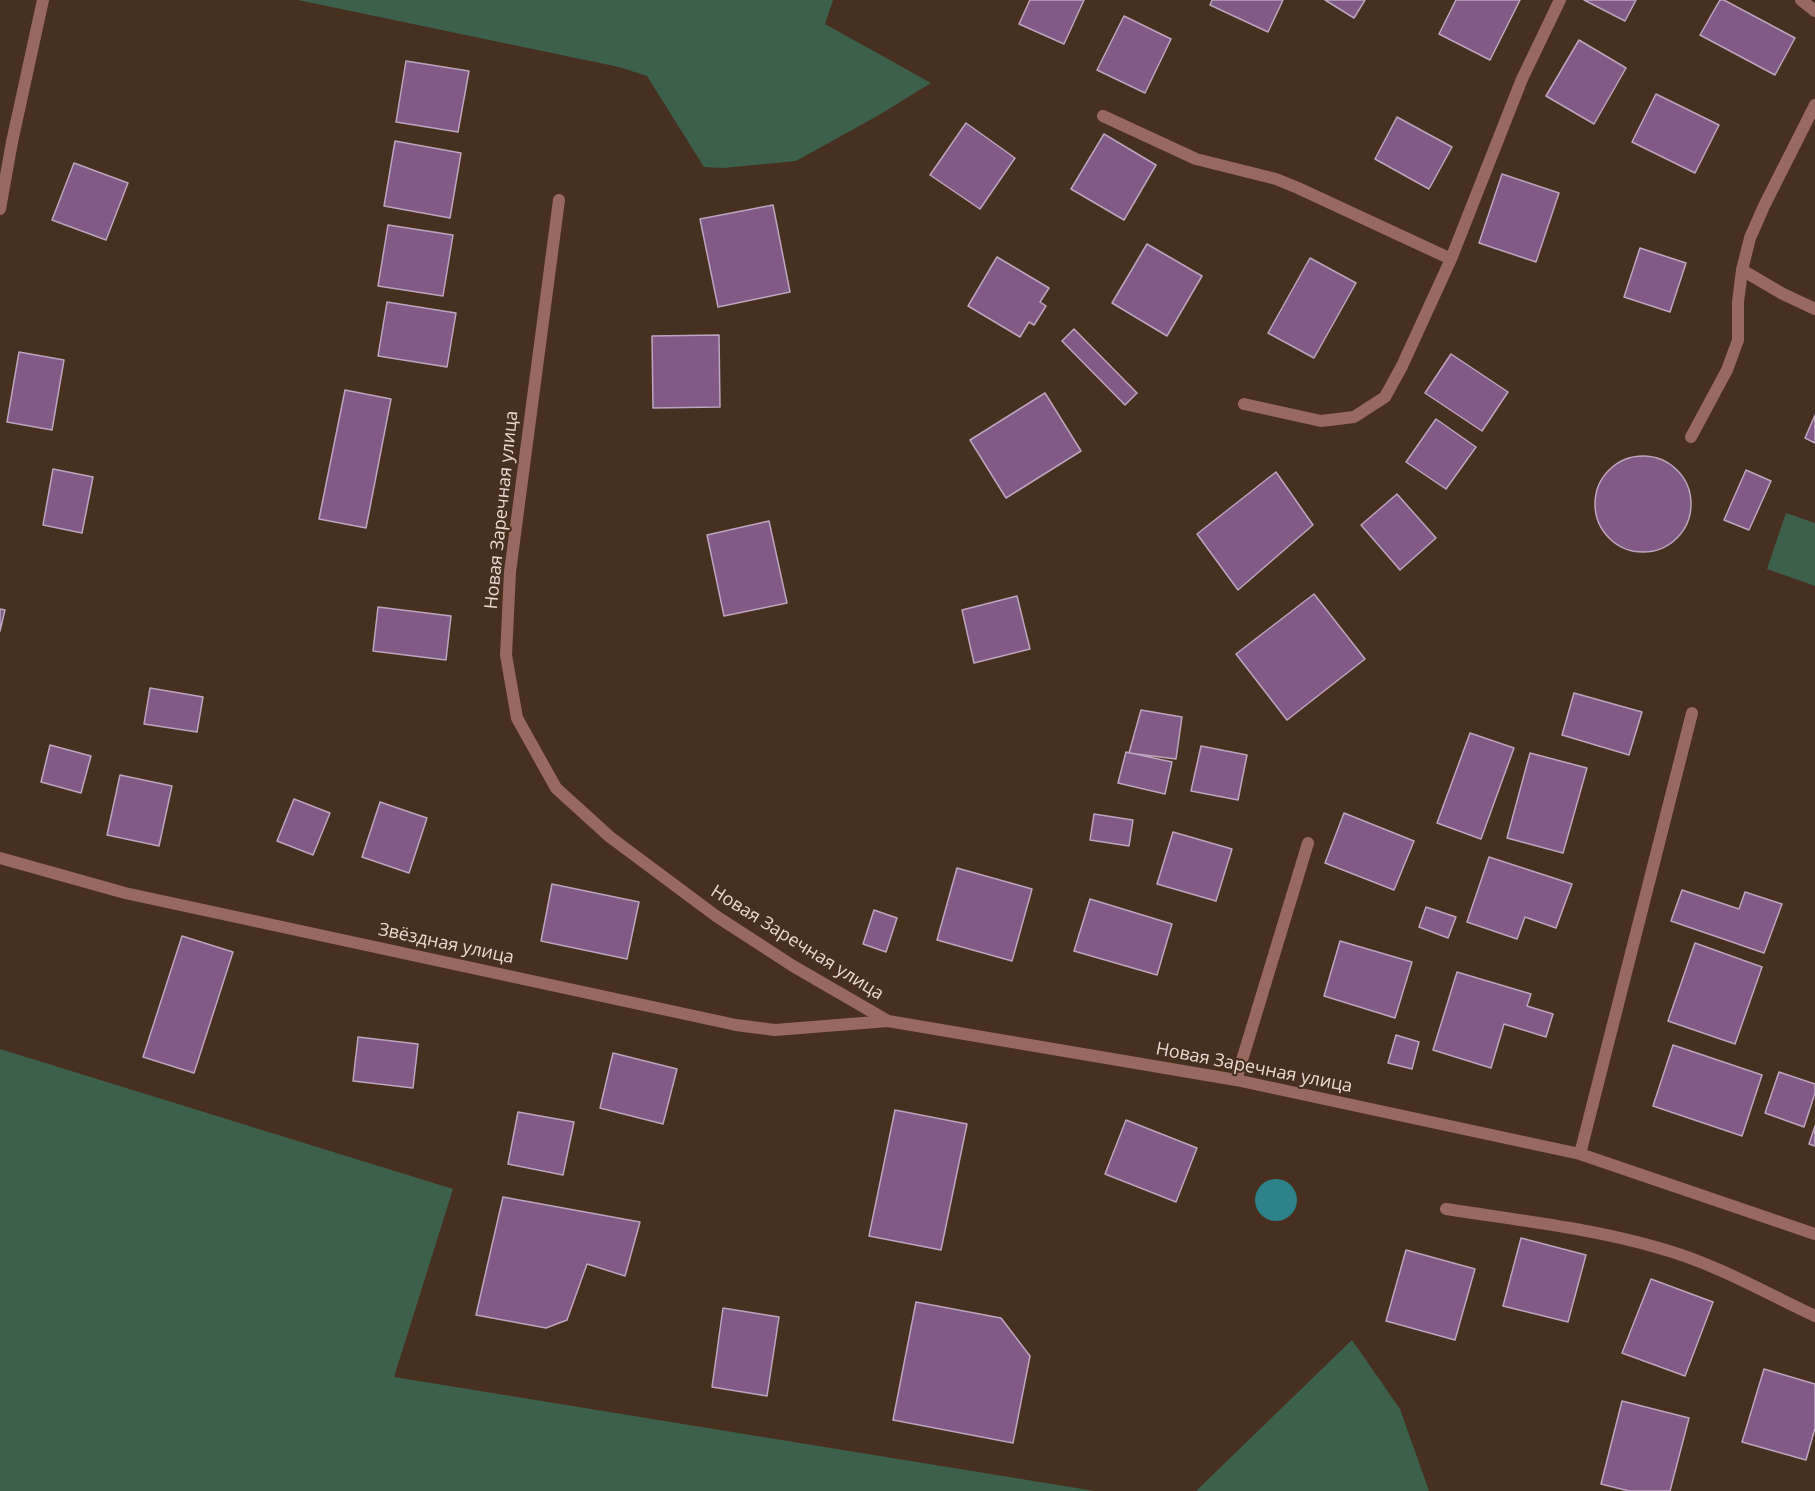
<!DOCTYPE html>
<html>
<head>
<meta charset="utf-8">
<style>
	body { margin:0 }
	canvas { display:block; background:#483020 }
</style>
</head>
<body>
<canvas width="1815" height="1491"></canvas>
<script>
const ctx = document.querySelector('canvas').getContext('2d');
ctx.lineJoin = 'round';
function fill(path, color) {
  ctx.fillStyle = color;
  ctx.fill(path, 'evenodd');
}
function stroke(path, color, width, dash) {
  ctx.strokeStyle = color;
  ctx.lineWidth = width;
  ctx.lineCap = dash ? 'butt' : 'round';
  ctx.setLineDash(dash || []);
  ctx.stroke(path);
}
function drawText(font, color, halo, rows, align = 'center') {
  ctx.font = font + ' "Open Sans",sans-serif';
  ctx.lineWidth = 4.5;
  ctx.setLineDash([]);
  ctx.textBaseline = 'middle';
  ctx.strokeStyle = halo;
  ctx.fillStyle = color;
  for (const [text, x, y, turn = 0] of rows) {
    ctx.save();
    ctx.translate(x, y);
    ctx.rotate((+turn || 0) * Math.PI / 180);
    ctx.textAlign = isNaN(turn) ? turn : align;
    if (halo) ctx.strokeText(text, 0, 0);
    ctx.fillText(text, 0, 0);
    ctx.restore();
  }
}
fill(new Path2D(`
	M298,0H833L825,24L931,83L879,115L796,161L723,168L704,167L647,76L619,67Z
	M1786,513L1815,523V586L1767,569Z
	M0,1049L453,1189L394,1377L1095,1491H0Z
	M1352,1340L1400,1409L1429,1491H1196Z`), '#3c6049');
fill(new Path2D(`
	M1255 1200a21 21 0 1 1 42 0a21 21 0 1 1-42 0Z`), '#2d8189');
const building = new Path2D(`
	M1030,0H1084L1064,44L1019,24Z
	M1212,0H1283L1268,32L1210,5Z
	M1325,0H1365L1354,18Z
	M1456,0H1520L1490,60L1439,34Z
	M1584,0H1636L1625,21Z
	M1720,0H1724L1795,38L1775,75L1700,35Z
	M1124,16L1171,39L1145,93L1097,70Z
	M1579,40L1626,68L1594,124L1546,96Z
	M406,61L469,71L458,132L396,122Z
	M1656,94L1719,125L1695,173L1632,142Z
	M1397,117L1452,147L1429,189L1375,159Z
	M966,123L1015,158L980,209L930,175Z
	M1104,134L1156,165L1124,220L1071,189Z
	M395,141L461,153L450,218L384,206Z
	M74,163L128,183L106,240L52,220Z
	M1502,174L1559,193L1536,262L1479,243Z
	M773,205L790,292L718,307L700,219Z
	M388,225L453,235L443,296L378,286Z
	M1147,244L1202,276L1167,336L1112,303Z
	M1640,248L1686,263L1670,312L1624,297Z
	M997,257L1049,288L1040,302L1046,306L1034,325L1029,322L1020,337L968,306Z
	M1310,258L1356,283L1314,358L1268,333Z
	M387,302L456,313L447,367L378,356Z
	M1074,329L1137,393L1125,405L1062,341Z
	M719,335L720,407L653,408L652,336Z
	M19,352L64,360L52,430L7,422Z
	M1451,354L1508,392L1482,431L1425,393Z
	M345,390L391,399L366,528L319,519Z
	M1045,393L1081,451L1006,498L970,440Z
	M1815,415V443L1805,438Z
	M1436,419L1476,447L1446,489L1406,462Z
	M1595 504a48 48 0 1 1 96 0a48 48 0 1 1-96 0Z
	M53,469L93,477L82,533L43,525Z
	M1746,470L1771,481L1749,530L1724,520Z
	M1276,472L1313,525L1238,590L1197,534Z
	M1397,494L1436,538L1400,570L1361,525Z
	M769,521L787,603L724,616L707,535Z
	M1314,594L1365,659L1287,720L1236,654Z
	M1017,596L1030,649L974,663L962,610Z
	M378,607L451,616L446,660L373,651Z
	M0,609L5,610L0,631Z
	M150,688L203,697L197,732L144,724Z
	M1574,693L1642,712L1629,755L1562,735Z
	M1141,710L1182,717L1176,759L1129,753Z
	M1470,733L1514,748L1481,839L1437,823Z
	M50,745L91,756L81,793L41,782Z
	M1201,746L1247,755L1238,800L1191,791Z
	M1126,752L1172,762L1165,794L1118,783Z
	M1530,753L1587,768L1563,853L1507,838Z
	M120,775L172,786L159,846L107,835Z
	M294,799L330,813L313,855L277,841Z
	M380,802L427,818L409,873L362,857Z
	M1344,813L1414,841L1394,890L1325,863Z
	M1094,814L1133,820L1129,846L1090,840Z
	M1173,832L1232,849L1216,901L1157,884Z
	M1489,857L1572,884L1556,928L1525,917L1517,939L1467,922Z
	M957,868L1032,889L1012,961L937,940Z
	M552,884L639,902L627,959L541,941Z
	M1682,890L1739,909L1745,892L1782,904L1764,953L1671,921Z
	M1090,899L1172,924L1157,975L1074,951Z
	M1426,907L1456,917L1448,938L1419,927Z
	M874,910L897,918L886,952L863,944Z
	M182,936L233,952L194,1073L143,1057Z
	M1340,941L1412,962L1395,1018L1324,996Z
	M1695,943L1762,967L1735,1044L1668,1021Z
	M1457,972L1531,994L1527,1006L1553,1014L1546,1037L1504,1024L1491,1068L1433,1050Z
	M1396,1035L1419,1042L1412,1069L1388,1063Z
	M358,1037L418,1044L413,1088L353,1081Z
	M1673,1045L1762,1075L1742,1136L1653,1106Z
	M613,1053L677,1069L663,1124L600,1108Z
	M1779,1072L1815,1084V1093L1804,1127L1765,1113Z
	M895,1110L967,1124L941,1250L869,1236Z
	M518,1112L574,1122L563,1175L508,1164Z
	M1126,1120L1197,1148L1176,1202L1105,1174Z
	M1815,1126V1146L1809,1144Z
	M503,1197L640,1222L625,1276L587,1264L567,1320L546,1328L476,1315Z
	M1521,1238L1586,1255L1568,1322L1503,1306Z
	M1406,1250L1475,1269L1455,1340L1386,1321Z
	M1651,1279L1713,1302L1685,1376L1622,1353Z
	M916,1302L1001,1318L1030,1356L1013,1443L893,1420Z
	M723,1308L779,1317L767,1396L712,1387Z
	M1764,1369L1815,1384V1428L1806,1460L1742,1442Z
	M1622,1401L1689,1418L1670,1491H1629L1601,1484Z`);
fill(building, '#815b85');
stroke(building, '#bca5be', 1.5);
stroke(new Path2D(`
	M1103,116L1196,159L1276,179L1298,188L1451,259
	M12,142L43,0
	M1244,404L1321,421L1354,417L1385,397L1402,366L1451,259L1522,79L1560,0
	M1691,437L1727,370L1738,340V302L1742,270`), '#98695e', 12);
stroke(new Path2D(`
	M1815,105L1764,206L1750,238L1742,270L1783,294L1815,309
	M559,200L510,572L506,655L517,718L556,788L610,837L716,916L793,966L888,1021L1236,1080L1580,1154L1815,1234
	M0,209L12,142
	M0,858L125,893L736,1025L775,1030L888,1021
	M1236,1080L1308,843
	M1580,1154L1692,713
	M1446,1209C1517,1220 1590,1228 1659,1248C1714,1263 1764,1292 1815,1316`), '#98695e', 12);
stroke(new Path2D(`
	M1801,0L1815,11`), '#98695e', 12);
drawText('18px', '#e9d9d0', '#483020', [
	["Новая Заречная улица",502,510,-84],
	["Новая Заречная улица",797,943,32],
	["Звёздная улица",446,944,12],
	["Новая Заречная улица",1254,1068,11]
]);
</script>
</body>
</html>
